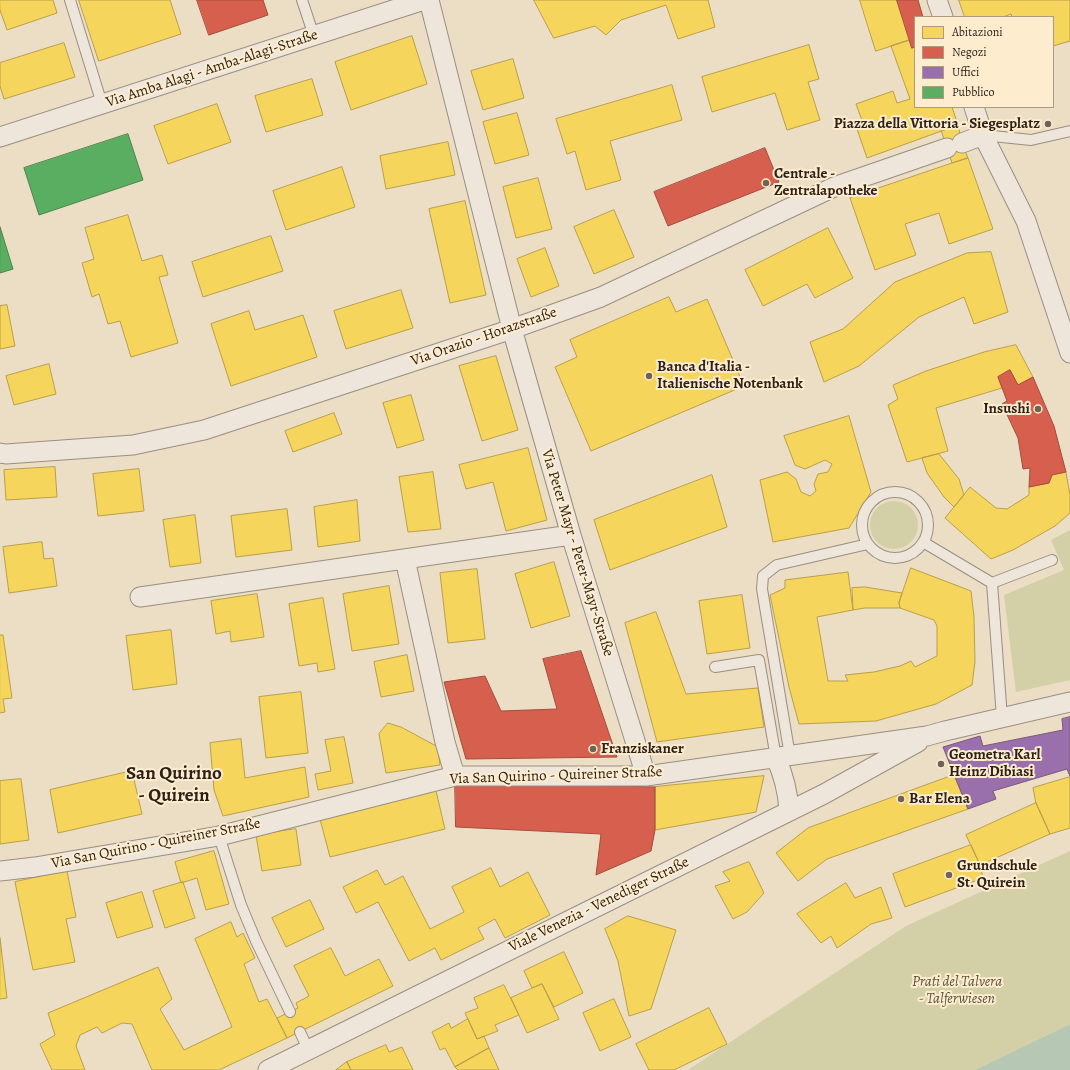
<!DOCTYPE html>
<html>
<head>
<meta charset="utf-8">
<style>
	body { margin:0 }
	#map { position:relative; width:1070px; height:1070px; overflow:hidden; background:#ecddc5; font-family:Alegreya,serif }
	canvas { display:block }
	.legend { position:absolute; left:914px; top:16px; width:140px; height:92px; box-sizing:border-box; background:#feecce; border:1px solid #aa9b85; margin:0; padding:5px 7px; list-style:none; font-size:12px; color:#2b2118 }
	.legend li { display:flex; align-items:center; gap:8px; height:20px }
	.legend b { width:20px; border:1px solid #aa9b85 }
</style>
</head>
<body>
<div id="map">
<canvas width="1070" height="1070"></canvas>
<ul class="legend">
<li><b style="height:11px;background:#f6d55c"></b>Abitazioni</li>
<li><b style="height:11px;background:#d6604d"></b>Negozi</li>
<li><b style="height:11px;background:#9970ab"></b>Uffici</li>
<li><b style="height:11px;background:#5aae61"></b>Pubblico</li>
</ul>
</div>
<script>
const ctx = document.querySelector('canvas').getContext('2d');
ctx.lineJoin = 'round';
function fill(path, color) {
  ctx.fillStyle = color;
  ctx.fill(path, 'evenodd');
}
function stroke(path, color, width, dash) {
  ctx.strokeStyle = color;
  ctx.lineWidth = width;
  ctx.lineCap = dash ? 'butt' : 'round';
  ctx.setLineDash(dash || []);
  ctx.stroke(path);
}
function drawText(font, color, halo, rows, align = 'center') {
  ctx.font = font + ' Alegreya,serif';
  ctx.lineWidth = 4;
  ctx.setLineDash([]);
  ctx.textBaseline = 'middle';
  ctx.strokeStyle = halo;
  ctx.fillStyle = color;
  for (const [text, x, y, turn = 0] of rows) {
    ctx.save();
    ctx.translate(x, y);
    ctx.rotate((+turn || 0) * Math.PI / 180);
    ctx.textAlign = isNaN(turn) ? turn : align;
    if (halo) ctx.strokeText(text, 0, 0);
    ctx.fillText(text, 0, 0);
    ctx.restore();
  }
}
fill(new Path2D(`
	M870 525a24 24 0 1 1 48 0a24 24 0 1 1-48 0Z
	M1070,530V680L1016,692L1004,595L1064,570L1051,540Z
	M1070,851V1024L975,1070H688L906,926Z`), '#d3cfa7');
fill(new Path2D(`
	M1070,1024V1070H975L1066,1026Z`), '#b6c7b4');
const homes = new Path2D(`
	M0,0H53L57,13L7,30L0,10Z
	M79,0H170L181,34L99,61Z
	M534,0H708L715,27L678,39L666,5L621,20L606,35L595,26L554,38Z
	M860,0H897L910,40L876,51Z
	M959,0H1070V41L1053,46V17H1012L1011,14L1003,17H965Z
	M412,36L427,84L351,110L335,62Z
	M910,40L912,48L915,47V107H952L958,125L867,158L857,129L864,126L856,104L893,91L897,103L910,99L891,46Z
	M64,43L75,77L4,99L0,86V63Z
	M809,45L819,79L808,82L820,120L787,130L775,93L712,112L702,77Z
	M513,59L524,98L483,110L471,71Z
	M312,79L323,115L266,132L255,96Z
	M672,85L682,120L610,141L621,180L586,190L575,151L567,154L556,119Z
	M217,104L231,142L168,164L154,126Z
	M517,113L529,155L495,164L483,122Z
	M958,125L962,143L968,158L952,163L941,130Z
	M448,142L455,175L386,189L380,156Z
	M968,158L993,229L949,244L939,213L905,224L916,255L875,270L850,198Z
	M342,167L355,207L286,230L273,191Z
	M538,178L552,229L516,238L503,187Z
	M465,201L486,295L450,303L429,209Z
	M614,210L634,257L594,274L574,227Z
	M128,215L142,261L162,255L168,275L159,277L178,343L131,357L120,321L108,324L99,294L92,297L82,263L94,259L85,228Z
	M828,228L853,278L815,298L807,284L763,306L745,270Z
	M271,236L283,271L203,297L192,262Z
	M545,248L559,286L531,297L517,259Z
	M991,252L1008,312L974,324L964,297L919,317L859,366L824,382L810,342L843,329L895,282L967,253Z
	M401,290L413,328L346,349L334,311Z
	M669,297L676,312L707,299L744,386L591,451L555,367L577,357L570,340Z
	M7,305L15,346L0,349V306Z
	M249,311L255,330L303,315L317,357L231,386L211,324Z
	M1016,345L1033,377L1018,385L1010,370L998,377L1002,388L936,408L948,451L907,462L888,405L898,399L893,385L926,371L984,352Z
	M496,356L518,430L482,441L459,366Z
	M49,364L56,394L14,405L6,376Z
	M411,395L424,440L397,448L383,403Z
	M334,413L342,434L293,452L285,431Z
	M849,416L871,492L849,528L773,542L760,480L787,472L796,479L801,492L810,496L816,491L814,484L818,474L828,472L832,464L825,460L805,469L795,465L784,436Z
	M528,448L547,520L506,531L493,482L466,489L459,465Z
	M939,454L959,479L964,495L954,507L944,497L927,473L922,458Z
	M55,467L57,497L6,500L4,470Z
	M139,469L144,511L98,516L93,474Z
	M433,472L441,529L408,532L399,477Z
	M1066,472L1070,495V513L1055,526L1013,550L991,559L945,518L970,487L996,508L1007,509L1029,495V487L1049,483L1052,475Z
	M712,475L727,527L610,570L594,520Z
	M357,500L360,541L318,547L314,507Z
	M287,509L292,550L236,557L231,516Z
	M195,515L201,563L170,567L163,520Z
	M42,542L44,559L53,558L57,586L9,593L3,547Z
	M554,562L570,616L531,628L515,574Z
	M911,568L971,591L974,617L975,662L972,685L936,704L876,721L799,724L789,687L770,595L785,588V580L848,572L853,610L817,617L828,681H848L845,675L874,672L900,666L911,661L915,667L937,656V626L934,620L900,608L899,603Z
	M477,569L485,639L448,643L440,573Z
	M389,586L399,644L352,651L343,594Z
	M865,587L902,593L899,603L900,608H865L853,610L852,588Z
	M257,594L264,637L231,642L230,631L216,634L211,601Z
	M742,595L750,648L707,654L699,601Z
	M323,598L335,669L318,672L317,663L299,666L289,604Z
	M656,612L686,694L758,688L764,727L657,742L625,623Z
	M171,630L177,684L133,690L126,636Z
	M0,635H3L12,698L3,699L5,712L0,713Z
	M407,655L414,691L381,697L374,662Z
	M301,692L308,753L266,758L259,697Z
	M388,723L401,727L438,747L440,765L386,773L379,734Z
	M344,737L353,783L318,790L315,774L331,771L325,740Z
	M241,739L245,778L305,767L309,797L223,816L214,790L210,743Z
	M132,771L142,814L58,833L50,790Z
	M954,775L968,809L827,859L798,881L776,853L808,828Z
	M764,776L756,812L655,830V787Z
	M1070,777V828L1050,834L1036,803L1033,788Z
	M21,779L29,840L0,844V781Z
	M436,791L445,829L330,857L320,819Z
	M1036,803L1050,834L980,865L966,835Z
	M296,829L301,865L262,871L256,835Z
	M971,845L980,865L983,878L905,907L893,874Z
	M214,851L229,904L206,910L197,878L181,883L175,862Z
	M749,862L764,893L747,912L733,919L715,886L730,881L723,872Z
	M491,868L500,887L528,872L550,915L505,938L495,919L478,928L484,939L441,960L435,948L409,961L378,902L356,913L343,887L377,870L385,885L403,876L430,929L464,912L452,887Z
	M67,871L76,917L66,919L75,962L33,970L15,882Z
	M183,882L195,918L165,928L153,891Z
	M846,883L855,898L881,887L892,918L871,924L837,948L831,936L821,943L797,914Z
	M142,892L153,927L117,938L106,903Z
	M310,900L324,929L286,947L272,918Z
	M628,916L676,930L651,1009L629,1016L618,961L605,929Z
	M231,922L237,937L243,933L255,958L244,964L259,1002L267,999L287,1038L219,1070H152L132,1024L122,1023L102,1033L97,1027L80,1035L76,1046L85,1070H52L40,1044L55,1035L48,1013L158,967L172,999L160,1009L184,1050L232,1027L195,939Z
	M0,938L7,998L0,999Z
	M331,948L345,976L379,959L393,986L287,1038L277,1018L298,1008L296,1003L309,996L294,966Z
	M564,952L583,993L554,1007L542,984L532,988L524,971Z
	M542,984L559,1019L527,1033L511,998Z
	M504,985L519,1015L495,1025L498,1031L477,1039L465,1013L478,1008L474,998Z
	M614,999L631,1037L600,1051L583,1013Z
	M709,1008L727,1044L674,1070H649L636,1044Z
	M468,1019L477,1039L484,1036L489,1048L455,1067L445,1048L440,1050L432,1032L449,1023L451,1028Z
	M386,1045L389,1052L402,1047L413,1070H351L347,1062Z
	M489,1048L499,1070H458L455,1067Z
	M347,1062L351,1070H336Z`);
fill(homes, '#f6d55c');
stroke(homes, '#b99f48', 1);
const shops = new Path2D(`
	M197,0H263L268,15L209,35Z
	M897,0H918L923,17H915V47L912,48Z
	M765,148L779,182L668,226L654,192Z
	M1010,370L1018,385L1033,377L1054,426L1066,472L1052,475L1049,483L1029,487L1030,468L1023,469L1018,438L1002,404L1007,401L998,377Z
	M581,651L617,757L466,759L444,682L485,676L501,711L557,709L543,659Z
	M455,782L655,787V830L651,851L596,875L601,834L456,827Z`);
fill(shops, '#d6604d');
stroke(shops, '#a34d3d', 1);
const offices = new Path2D(`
	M1070,717V776L1067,769L993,791L996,799L968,809L943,747L980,736L983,746L1063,730L1062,719Z`);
fill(offices, '#9970ab');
stroke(offices, '#78587f', 1);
const public = new Path2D(`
	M128,134L143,180L39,215L24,168Z
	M0,227L13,269L0,273Z`);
fill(public, '#5aae61');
stroke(public, '#4c844b', 1);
const service = new Path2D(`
	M70,0L102,104
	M302,0L314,36
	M983,135L1031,140L1070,131
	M862 525a33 33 0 1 1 66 0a33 33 0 1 1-66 0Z
	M923,542L992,583
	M715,667L759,660L776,758
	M1002,718L992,583L1052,560
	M790,756L762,589L763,576L777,565L868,544
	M219,836L241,905L256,941L290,1012
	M300,1032L308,1049`);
const minor = new Path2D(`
	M429,0L512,329L571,535L646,776
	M937,0L943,17
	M974,107L983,135L1026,221L1070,353
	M0,137L424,0
	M962,143L983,135
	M0,453L6,454L133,445L204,430L512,329L601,297L834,187L947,148
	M405,559L445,742L455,776
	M140,597L571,535
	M776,758C784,776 788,792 789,811
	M0,871L35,867L219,836L455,776H646L927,736L945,731L1070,702
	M268,1070L824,794L918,742`);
stroke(service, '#998f81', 12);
stroke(minor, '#998f81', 21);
stroke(service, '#eee6da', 10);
stroke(minor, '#eee6da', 19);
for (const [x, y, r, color] of [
	[1048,124,4,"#6f6355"],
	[766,183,4,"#6f6355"],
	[649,376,4,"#6f6355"],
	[1038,409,4,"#6f6355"],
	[593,749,4,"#6f6355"],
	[941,764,4,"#6f6355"],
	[901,799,4,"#6f6355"],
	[949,875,4,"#6f6355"]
]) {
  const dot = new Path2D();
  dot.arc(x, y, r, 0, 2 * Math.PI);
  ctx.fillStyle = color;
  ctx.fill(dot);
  stroke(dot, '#feecce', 1.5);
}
drawText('15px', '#2b2118', '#feecce', [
	["Via Amba Alagi - Amba-Alagi-Straße",212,69,-18],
	["Via Orazio - Horazstraße",484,337,-19],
	["Via Peter Mayr - Peter-Mayr-Straße",577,553,73],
	["Via San Quirino - Quireiner Straße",556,776,-2],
	["Via San Quirino - Quireiner Straße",156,844,-11],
	["Viale Venezia - Venediger Straße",599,905,-26]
]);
drawText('bold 15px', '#2b2118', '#feecce', [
	["Piazza della Vittoria - Siegesplatz",1040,124,"right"],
	["Centrale -",774,174],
	["Zentralapotheke",774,191],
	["Banca d'Italia -",657,367],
	["Italienische Notenbank",657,384],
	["Insushi",1030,409,"right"],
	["Franziskaner",601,749],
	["Geometra Karl",949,755],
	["Heinz Dibiasi",949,772],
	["Bar Elena",909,799],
	["Grundschule",957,866],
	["St. Quirein",957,883]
], 'left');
drawText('italic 15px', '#57523b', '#feecce', [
	["Prati del Talvera",957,982],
	["- Talferwiesen",957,999]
]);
drawText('bold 19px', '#2b2118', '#feecce', [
	["San Quirino",174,774],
	["- Quirein",174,796]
]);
</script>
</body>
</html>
